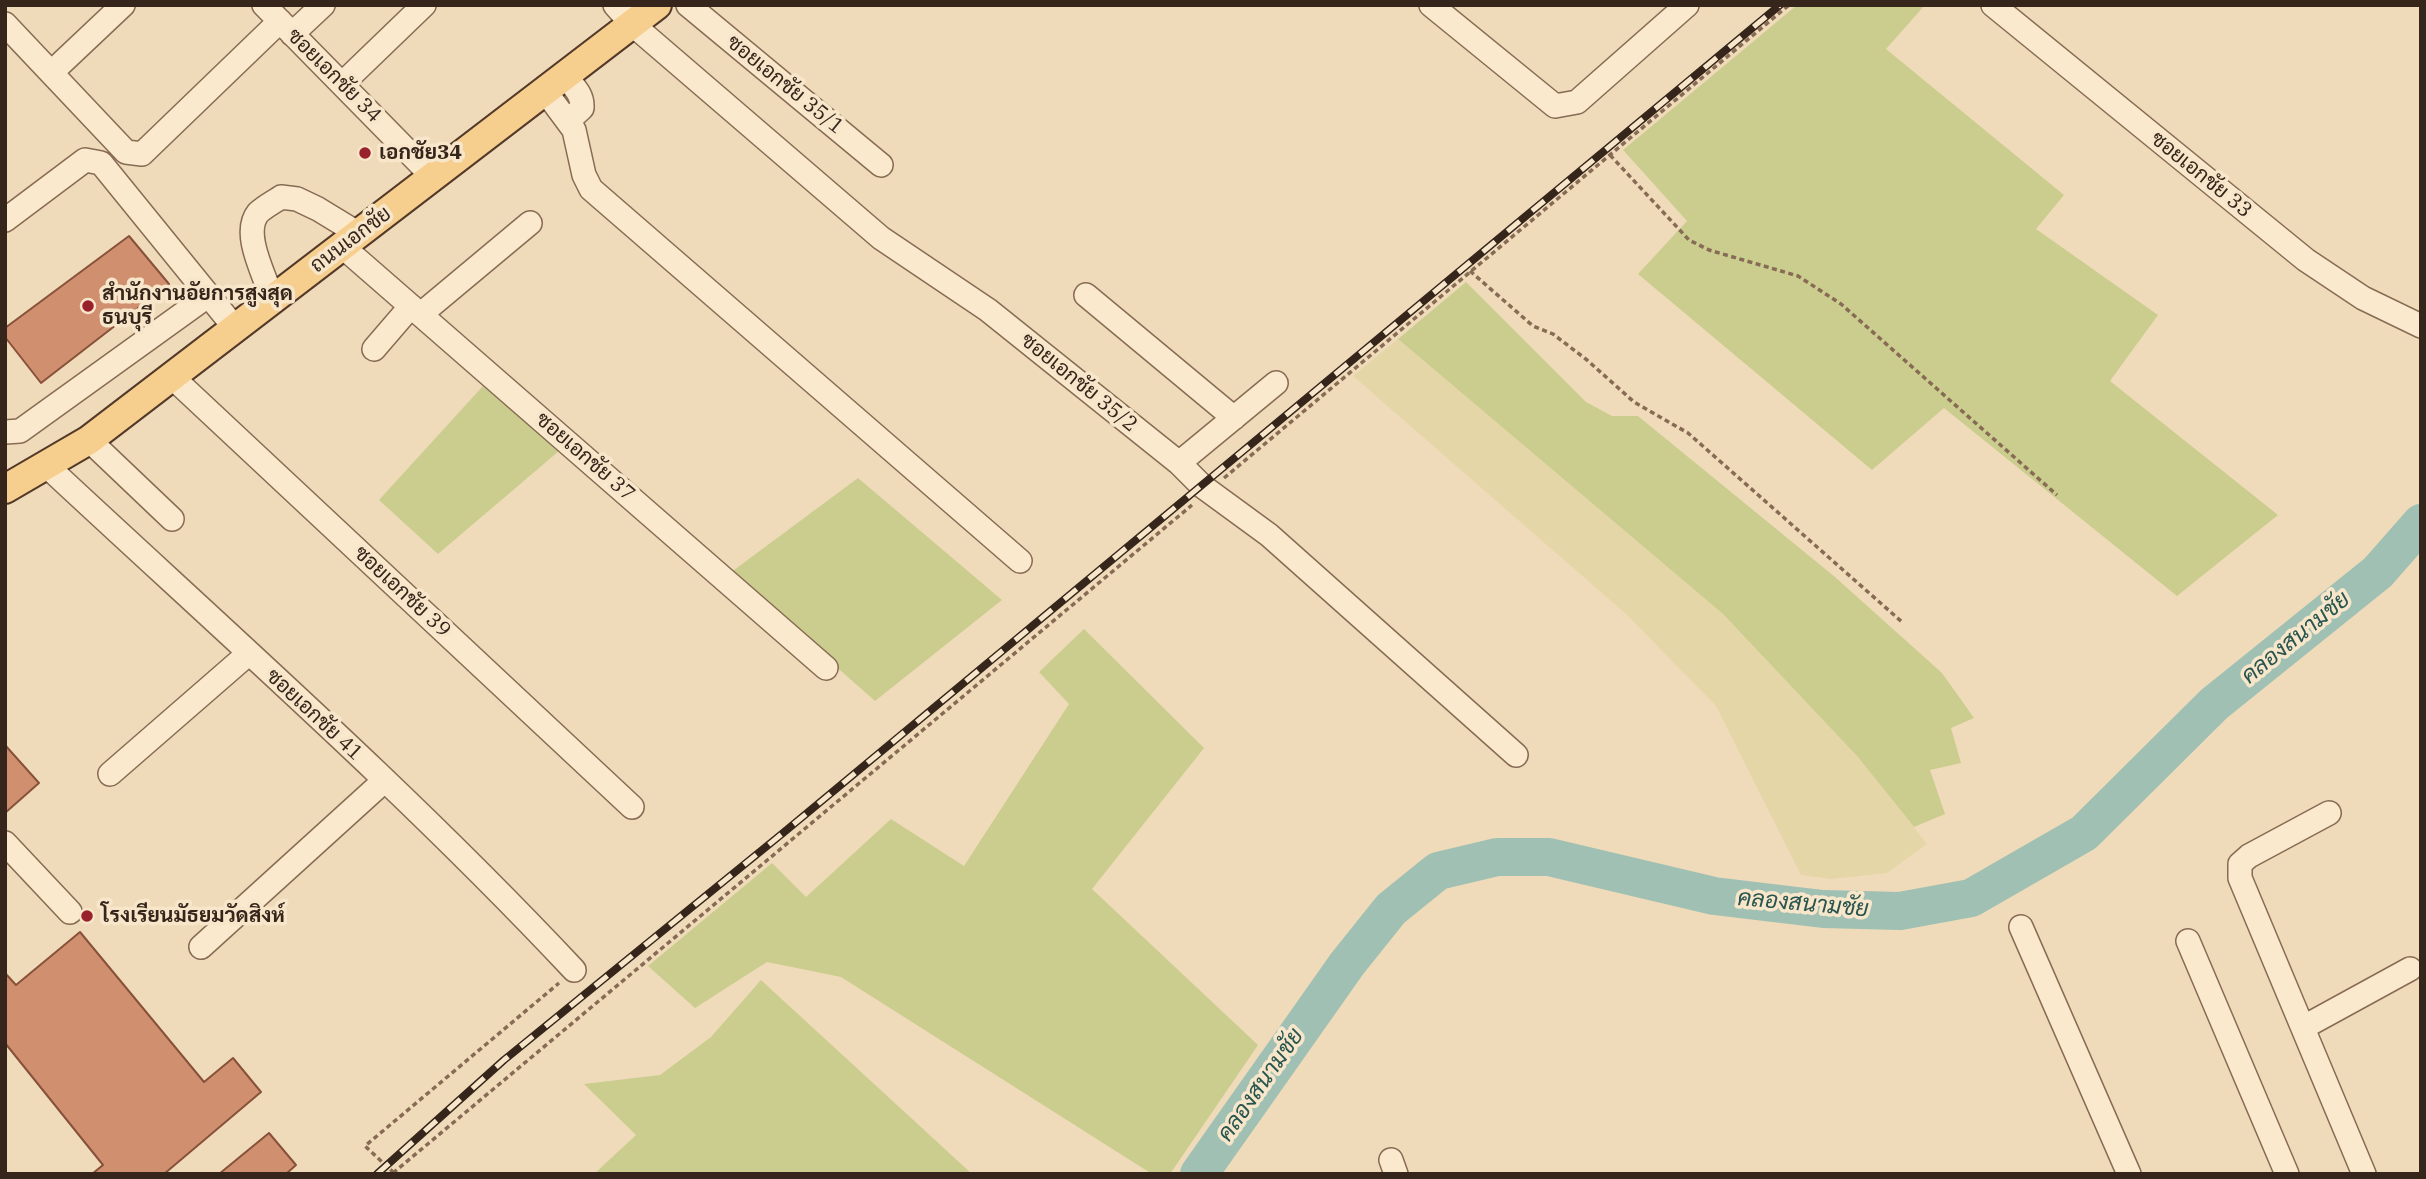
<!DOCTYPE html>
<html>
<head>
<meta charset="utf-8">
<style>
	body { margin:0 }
	#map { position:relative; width:2426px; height:1179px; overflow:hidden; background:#efdbba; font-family:"IBM Plex Serif",serif }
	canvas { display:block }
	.frame { position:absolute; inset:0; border:7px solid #35251a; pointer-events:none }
</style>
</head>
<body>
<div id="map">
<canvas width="2426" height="1179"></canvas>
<div class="frame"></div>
</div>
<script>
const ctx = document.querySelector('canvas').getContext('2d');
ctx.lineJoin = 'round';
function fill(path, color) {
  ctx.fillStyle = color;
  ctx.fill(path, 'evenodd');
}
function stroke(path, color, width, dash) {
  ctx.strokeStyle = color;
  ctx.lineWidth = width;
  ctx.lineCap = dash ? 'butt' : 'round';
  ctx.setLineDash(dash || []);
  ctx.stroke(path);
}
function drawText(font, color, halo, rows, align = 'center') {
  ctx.font = font + ' "IBM Plex Serif",Sarabun,serif';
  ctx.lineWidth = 7;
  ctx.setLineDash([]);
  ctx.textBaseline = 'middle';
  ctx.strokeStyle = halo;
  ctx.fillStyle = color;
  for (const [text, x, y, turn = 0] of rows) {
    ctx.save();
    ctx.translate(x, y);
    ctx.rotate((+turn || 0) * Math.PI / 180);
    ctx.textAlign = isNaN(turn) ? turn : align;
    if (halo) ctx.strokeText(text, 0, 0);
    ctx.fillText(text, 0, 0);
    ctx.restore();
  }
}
fill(new Path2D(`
	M1398,339L1723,614L1857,756L1927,844L1887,873L1831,879L1801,875L1716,706L1626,614L1353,376Z`), '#e5d6a7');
fill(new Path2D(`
	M1797,5H1925L1886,49L2064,195L2036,229L2158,315L2110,381L2278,515L2177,596L1944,408L1872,470L1638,274L1687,221L1623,150Z
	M1466,282L1586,402L1612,416H1638L1835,577L1942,673L1974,718L1951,728L1961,763L1930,770L1945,814L1914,827L1857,756L1723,614L1398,339Z
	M483,386L559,451L438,554L379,500Z
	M858,478L1002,600L875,701L730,573Z
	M1084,629L1204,748L1092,889L1258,1045L1170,1174H1152L841,977L767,962L695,1008L648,966L772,863L806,897L891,819L964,866L1069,704L1039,672Z
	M761,980L972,1174H594L636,1135L584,1084L660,1075L711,1037Z`), '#cbcd8e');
stroke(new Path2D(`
	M1199,1174L1347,964L1391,909L1438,871L1497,857H1549L1714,896L1823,909L1900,911L1971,898L2084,833L2214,704L2378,572L2421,523`), '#9fc0b3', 38);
const building = new Path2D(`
	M129,236L169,284L41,383L5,337V328Z
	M5,745L39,783L5,813Z
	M80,932L204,1082L233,1058L261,1092L164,1174H92L103,1165L5,1043V973L16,985Z
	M269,1133L296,1165L286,1174H219Z`);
fill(building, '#d08f6e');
stroke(building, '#875239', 2);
const minor = new Path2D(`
	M264,5L433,177
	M615,5L632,24L881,238L988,310L1179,463L1202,486L1269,535L1516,755
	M688,5L881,165
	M1431,5L1555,106L1577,102L1687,5
	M1993,5L2306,260L2363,298L2421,326
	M5,24L126,152L142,154L280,21
	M292,34L323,5
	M52,72L123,5
	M565,76C573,86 583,94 582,108L568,121
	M342,84L424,5
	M545,91L574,130L584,175L591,189L1020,561
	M5,220L85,160L101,163L235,328
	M343,247L826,668
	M1086,295L1234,418
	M272,299C266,277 241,234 258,213C264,207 274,202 281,197L297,199L318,209L359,234
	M421,314L530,223
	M374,349L411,306
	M171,376L632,807
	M5,432L20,431L209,295
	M89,440L172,519
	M1179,463L1276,383
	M48,467C225,632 408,793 574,970
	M110,774L248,654
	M2329,813L2249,856L2240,864V878L2364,1174
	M5,843L70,912
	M2021,927L2129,1174
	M2188,941L2287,1174
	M201,947L385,780
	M2304,1027L2410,969
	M1391,1160L1396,1174`);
const major = new Path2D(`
	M5,489L89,440L657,5`);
stroke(minor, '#876b54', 26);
stroke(major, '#533929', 32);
stroke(new Path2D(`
	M1610,155L1689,240L1709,250L1798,276L1841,304L2057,495
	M1470,271L1533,326L1553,334L1587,360L1634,402L1688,433L1902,622
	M1224,478L1789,5
	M393,1173L1192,505
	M394,1173L365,1146L559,983`), '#876b54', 3.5, [5, 3.5]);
stroke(minor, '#fae9cd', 23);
stroke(major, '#f6ce8e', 28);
const rail = new Path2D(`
	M377,1174L504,1060L783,833L1780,5`);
stroke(rail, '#35251a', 8);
stroke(rail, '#f7e6ca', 5, [16]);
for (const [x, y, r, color] of [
	[365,153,7,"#98212b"],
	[88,306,7,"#98212b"],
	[87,916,7,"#98212b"]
]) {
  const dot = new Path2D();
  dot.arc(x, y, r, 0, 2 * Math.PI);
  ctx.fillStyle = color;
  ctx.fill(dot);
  stroke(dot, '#f7e6ca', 2.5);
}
drawText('21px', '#35251a', '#f7e6ca', [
	["ซอยเอกชัย 34",334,76,45],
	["ซอยเอกชัย 35/1",785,85,39],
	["ซอยเอกชัย 33",2201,175,39],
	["ถนนเอกชัย",351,240,-37],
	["ซอยเอกชัย 35/2",1079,383,39],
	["ซอยเอกชัย 37",585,457,41],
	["ซอยเอกชัย 39",402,592,43],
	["ซอยเอกชัย 41",314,715,43]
]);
drawText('bold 21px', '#35251a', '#f7e6ca', [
	["เอกชัย34",379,153],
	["สำนักงานอัยการสูงสุด",102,294],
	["ธนบุรี",102,318],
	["โรงเรียนมัธยมวัดสิงห์",101,916]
], 'left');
drawText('italic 23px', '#28554f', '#f7e6ca', [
	["คลองสนามชัย",2296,638,-39],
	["คลองสนามชัย",1803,904,5],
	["คลองสนามชัย",1261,1085,-55]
]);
</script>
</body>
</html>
